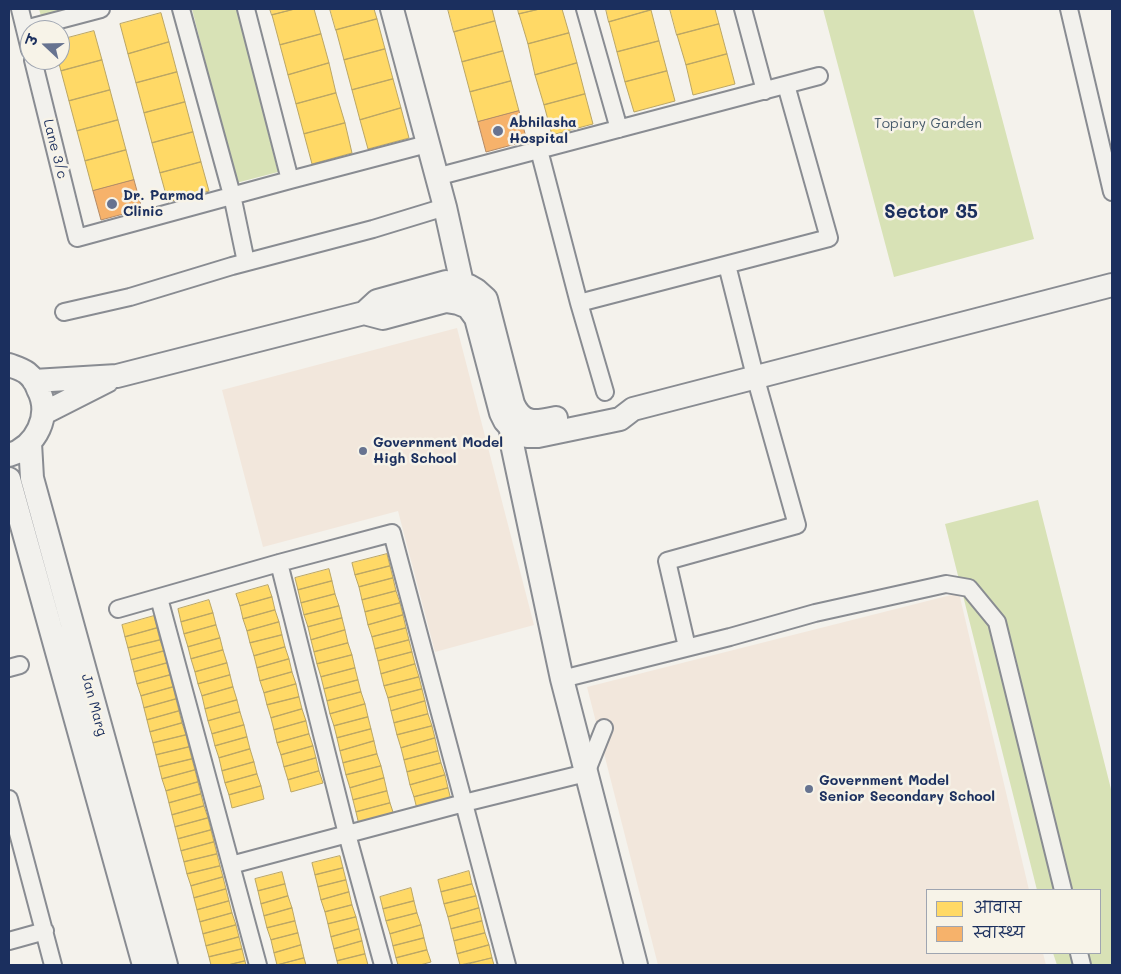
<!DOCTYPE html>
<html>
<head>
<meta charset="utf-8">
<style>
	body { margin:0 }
	#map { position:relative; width:1121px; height:974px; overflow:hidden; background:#f4f2ec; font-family:Mali,"Playpen Sans Deva",sans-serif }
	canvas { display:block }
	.frame { position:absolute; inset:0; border:10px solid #1b2f5e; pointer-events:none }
	.legend { position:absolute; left:926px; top:889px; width:175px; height:65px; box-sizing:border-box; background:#f7f3e8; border:1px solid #9fa5b1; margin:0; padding:6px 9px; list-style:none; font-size:15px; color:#1b2f5e }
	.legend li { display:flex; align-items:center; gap:10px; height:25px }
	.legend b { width:25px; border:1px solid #9fa5b1 }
	.north { position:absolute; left:20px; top:20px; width:50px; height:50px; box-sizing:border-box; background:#f7f3e8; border:1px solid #9fa5b1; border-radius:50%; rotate:291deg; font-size:14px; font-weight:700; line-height:20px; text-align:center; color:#1b2f5e }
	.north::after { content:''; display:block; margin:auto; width:18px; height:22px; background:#677390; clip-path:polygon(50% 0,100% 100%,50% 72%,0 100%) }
</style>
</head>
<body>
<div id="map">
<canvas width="1121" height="974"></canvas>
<div class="frame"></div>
<ul class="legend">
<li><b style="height:14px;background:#ffd966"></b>आवास</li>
<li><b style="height:14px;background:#f6b26b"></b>स्वास्थ्य</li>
</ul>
<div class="north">उ</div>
</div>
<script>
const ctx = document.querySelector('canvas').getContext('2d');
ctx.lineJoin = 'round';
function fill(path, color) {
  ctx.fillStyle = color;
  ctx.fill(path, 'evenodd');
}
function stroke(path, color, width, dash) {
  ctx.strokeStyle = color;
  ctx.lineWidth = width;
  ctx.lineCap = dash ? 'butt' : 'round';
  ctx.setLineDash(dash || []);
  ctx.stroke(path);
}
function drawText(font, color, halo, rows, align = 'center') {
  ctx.font = font + ' Mali,sans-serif';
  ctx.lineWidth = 5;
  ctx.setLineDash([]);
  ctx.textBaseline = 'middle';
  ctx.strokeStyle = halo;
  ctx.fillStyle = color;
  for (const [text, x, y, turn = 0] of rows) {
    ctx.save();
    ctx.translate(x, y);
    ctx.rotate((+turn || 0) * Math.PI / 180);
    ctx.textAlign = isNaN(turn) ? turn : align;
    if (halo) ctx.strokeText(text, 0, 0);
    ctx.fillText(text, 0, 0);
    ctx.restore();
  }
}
fill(new Path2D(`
	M457,328L534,625L435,652L398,511L263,547L222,390Z
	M959,593L1029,890H927V953H1043L1046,965H658L587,687Z`), '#f2e7dc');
fill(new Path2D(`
	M39,9H70L41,16Z
	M192,9H237L278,172L236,183Z
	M823,9H973L1034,239L894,277Z
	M1038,500L1112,793V965H1057L1053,953H1100V890H1037L945,524Z`), '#d8e2b6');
const homes = new Path2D(`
	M270,9H295L272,15Z
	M295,9H314L321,34L280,45L272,15Z
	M330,9H374L377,19L336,30Z
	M448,9H492L495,21L454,32Z
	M518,9H540L519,14Z
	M540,9H562L569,33L528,44L519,14Z
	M606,9H650L651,10L609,22Z
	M670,9H715L719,24L677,35Z
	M651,10L659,41L617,52L609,22Z
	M161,13L169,42L128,54L120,24Z
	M377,19L385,49L344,60L336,30Z
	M495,21L503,51L462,62L454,32Z
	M719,24L727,54L686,65L677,35Z
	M94,31L102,60L61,71L58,60H60V40Z
	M569,33L577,63L535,75L528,44Z
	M321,34L329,63L288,75L280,45Z
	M659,41L667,71L625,82L617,52Z
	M169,42L177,72L136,83L128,54Z
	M385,49L393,79L352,90L344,60Z
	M503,51L511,81L470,92L462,62Z
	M727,54L735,84L693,95L686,65Z
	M102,60L110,90L69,101L61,71Z
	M329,63L336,93L296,104L288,75Z
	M577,63L585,94L544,105L535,75Z
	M667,71L675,101L634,112L625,82Z
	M177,72L185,102L144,113L136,83Z
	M393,79L401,108L360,120L352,90Z
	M511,81L519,111L478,122L470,92Z
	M110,90L118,120L77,131L69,101Z
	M336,93L345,123L304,134L296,104Z
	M585,94L593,124L552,135L544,105Z
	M185,102L193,132L152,143L144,113Z
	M401,108L409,138L368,149L360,120Z
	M118,120L126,150L85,161L77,131Z
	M345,123L352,153L312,164L304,134Z
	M193,132L201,162L160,173L152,143Z
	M126,150L134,180L93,191L85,161Z
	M201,162L209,191L168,202L160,173Z
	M387,554L390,566L355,575L352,563Z
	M390,566L393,578L359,587L355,575Z
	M329,569L332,581L298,590L295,578Z
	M393,578L396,591L362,600L359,587Z
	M332,581L335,594L301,603L298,590Z
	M268,585L272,597L240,606L236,594Z
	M396,591L400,603L365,612L362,600Z
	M335,594L339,606L304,615L301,603Z
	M272,597L275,610L243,619L240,606Z
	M209,600L213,613L181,622L178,609Z
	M400,603L403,615L368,625L365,612Z
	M339,606L342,618L308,627L304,615Z
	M275,610L279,622L247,631L243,619Z
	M213,613L216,625L184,634L181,622Z
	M403,615L406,628L372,637L368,625Z
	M154,616L157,628L125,637L122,625Z
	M342,618L345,630L311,640L308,627Z
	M279,622L282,635L250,643L247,631Z
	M216,625L220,638L188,647L184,634Z
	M157,628L160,640L128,648L125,637Z
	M406,628L409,640L375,649L372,637Z
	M345,630L348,643L314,652L311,640Z
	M282,635L285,647L254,656L250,643Z
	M220,638L223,650L191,659L188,647Z
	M160,640L164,651L131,660L128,648Z
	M409,640L412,652L378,661L375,649Z
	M348,643L352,655L317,664L314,652Z
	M285,647L289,659L257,668L254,656Z
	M223,650L227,663L195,672L191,659Z
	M164,651L167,663L134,672L131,660Z
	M412,652L415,664L381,674L378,661Z
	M352,655L355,668L321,677L317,664Z
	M289,659L292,672L260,681L257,668Z
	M167,663L170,675L137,684L134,672Z
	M227,663L230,675L198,684L195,672Z
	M415,664L419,677L384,686L381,674Z
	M355,668L358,680L324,689L321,677Z
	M292,672L296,684L264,693L260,681Z
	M170,675L173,687L141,696L137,684Z
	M230,675L233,687L202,696L198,684Z
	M419,677L422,689L388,698L384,686Z
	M358,680L361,692L327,701L324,689Z
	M296,684L299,697L267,705L264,693Z
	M173,687L176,699L144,708L141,696Z
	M233,687L237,700L205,709L202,696Z
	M422,689L425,701L391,711L388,698Z
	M361,692L365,704L330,714L327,701Z
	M299,697L302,709L271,718L267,705Z
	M176,699L179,711L147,720L144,708Z
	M237,700L240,712L208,721L205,709Z
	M425,701L428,714L394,723L391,711Z
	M365,704L368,717L334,726L330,714Z
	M302,709L306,721L274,730L271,718Z
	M179,711L182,723L150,732L147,720Z
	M240,712L244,725L212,734L208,721Z
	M428,714L432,726L397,735L394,723Z
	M368,717L371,729L337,738L334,726Z
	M306,721L309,734L277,743L274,730Z
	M182,723L186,735L153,743L150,732Z
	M244,725L247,737L215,746L212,734Z
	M432,726L435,738L401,748L397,735Z
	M371,729L374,741L340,751L337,738Z
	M309,734L313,746L281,755L277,743Z
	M186,735L189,747L156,755L153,743Z
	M247,737L250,749L219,758L215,746Z
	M435,738L438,751L404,760L401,748Z
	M374,741L377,754L343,763L340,751Z
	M313,746L316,758L284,767L281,755Z
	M189,747L192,759L159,767L156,755Z
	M250,749L254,762L222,771L219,758Z
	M438,751L441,763L407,772L404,760Z
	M377,754L381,766L346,775L343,763Z
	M316,758L319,771L288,780L284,767Z
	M192,759L195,770L162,779L159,767Z
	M254,762L257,774L225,783L222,771Z
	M441,763L445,775L410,785L407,772Z
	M381,766L384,778L350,788L346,775Z
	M195,770L198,782L166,791L162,779Z
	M319,771L323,783L291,792L288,780Z
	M257,774L261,786L229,795L225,783Z
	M445,775L448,788L414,797L410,785Z
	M384,778L387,791L353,800L350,788Z
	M198,782L201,794L169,803L166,791Z
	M261,786L264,799L232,808L229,795Z
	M448,788L451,800L417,809L414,797Z
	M387,791L390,803L356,812L353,800Z
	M201,794L204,806L172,815L169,803Z
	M390,803L394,815L359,825L356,812Z
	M204,806L208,818L175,827L172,815Z
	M208,818L211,830L178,839L175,827Z
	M211,830L214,842L181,851L178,839Z
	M214,842L217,854L184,862L181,851Z
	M217,854L220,866L187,874L184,862Z
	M340,856L343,868L315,875L312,863Z
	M220,866L223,877L191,886L187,874Z
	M343,868L346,880L318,887L315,875Z
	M469,871L472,884L441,892L438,880Z
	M282,872L285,884L258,891L255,879Z
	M223,877L226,889L194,898L191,886Z
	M346,880L349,892L321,900L318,887Z
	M285,884L288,896L261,904L258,891Z
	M472,884L476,896L444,904L441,892Z
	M411,888L414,901L383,909L380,897Z
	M226,889L229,901L197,910L194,898Z
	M349,892L352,905L325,912L321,900Z
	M288,896L292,908L264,916L261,904Z
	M476,896L479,908L448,917L444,904Z
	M229,901L232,913L200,922L197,910Z
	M414,901L417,913L386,921L383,909Z
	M352,905L356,917L328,924L325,912Z
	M292,908L295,921L267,928L264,916Z
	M479,908L482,921L451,929L448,917Z
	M232,913L236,925L203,934L200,922Z
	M417,913L421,925L390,934L386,921Z
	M356,917L359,929L331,937L328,924Z
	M295,921L298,933L271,940L267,928Z
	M482,921L485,933L454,941L451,929Z
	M236,925L239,937L206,946L203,934Z
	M421,925L424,938L393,946L390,934Z
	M359,929L362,941L334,949L331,937Z
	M298,933L301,945L274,953L271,940Z
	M485,933L489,945L457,954L454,941Z
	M239,937L242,949L209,957L206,946Z
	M424,938L427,950L396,958L393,946Z
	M362,941L365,954L337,961L334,949Z
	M301,945L304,958L277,965L274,953Z
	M489,945L492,958L460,965L457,954Z
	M242,949L245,961L228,965H211L209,957Z
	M427,950L431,962L420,965H398L396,958Z
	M365,954L368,965H338L337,961Z
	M304,958L306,965H277Z
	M492,958L494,965H465Z
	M245,961L246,965H228Z`);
fill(homes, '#ffd966');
stroke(homes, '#bba664', 1);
const health = new Path2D(`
	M519,111L527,141L486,152L478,122Z
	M134,180L142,209L101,220L93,191Z`);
fill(health, '#f6b26b');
stroke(health, '#b48b67', 1);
const street = new Path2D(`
	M20,9L30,50
	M181,9L232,195L246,262
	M246,9L290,180
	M585,9L619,129
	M743,9L765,91
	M1069,9L1112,192
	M25,29L101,9
	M33,60L77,238L290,180L427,144
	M539,150L579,303L829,238L786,85
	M436,177L819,76
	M579,303L605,392
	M64,312L130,297L232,266L373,229L445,207
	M279,563L347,834L383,965
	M159,598L258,965
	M118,609L279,563L392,533L507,965
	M687,647L667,561L797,525L755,376L727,265
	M9,668L20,665
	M562,679L730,637L815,613L946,584L969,588L997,622L1063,890
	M9,799L53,965
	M231,865L464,803L586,773L604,728
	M9,941L45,931
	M1079,953L1082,965`);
const secondary = new Path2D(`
	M392,9L445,207L465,297
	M364,313L383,318L446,301L458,303L468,307L476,318L501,413L505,421L514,431L527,436H538L620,419L633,409L1112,285
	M9,365C14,367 22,369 27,373C32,377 36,383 38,389C52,415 36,447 9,455
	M34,381L117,376L364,313L377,301L446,282L469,286L476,290L486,299L513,404C523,426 537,422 556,418
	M44,413L107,381
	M517,420L511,429L512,444L562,679L636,965
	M30,443L32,478L166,965
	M9,479L144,965`);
stroke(street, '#898c92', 20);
stroke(secondary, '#898c92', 26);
stroke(street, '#f2f1ed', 16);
stroke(secondary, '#f2f1ed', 22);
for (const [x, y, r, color] of [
	[498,131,6,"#677390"],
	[112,204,6,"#677390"],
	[363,451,5,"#677390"],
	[809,789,5,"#677390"]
]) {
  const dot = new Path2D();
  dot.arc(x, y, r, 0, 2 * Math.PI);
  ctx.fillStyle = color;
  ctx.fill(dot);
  stroke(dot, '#f7f3e8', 2);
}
drawText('bold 14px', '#1b2f5e', '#f7f3e8', [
	["Abhilasha",509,123],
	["Hospital",509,139],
	["Dr. Parmod",123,196],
	["Clinic",123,212],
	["Government Model",373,443],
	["High School",373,459],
	["Government Model",819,781],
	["Senior Secondary School",819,797]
], 'left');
drawText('14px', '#445869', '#f7f3e8', [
	["Topiary Garden",928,124]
]);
drawText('14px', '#1b2f5e', '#f7f3e8', [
	["Lane 3/c",55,149,76],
	["Jan Marg",94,705,75]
]);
drawText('bold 19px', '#1b2f5e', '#f7f3e8', [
	["Sector 35",931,212]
]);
</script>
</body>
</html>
